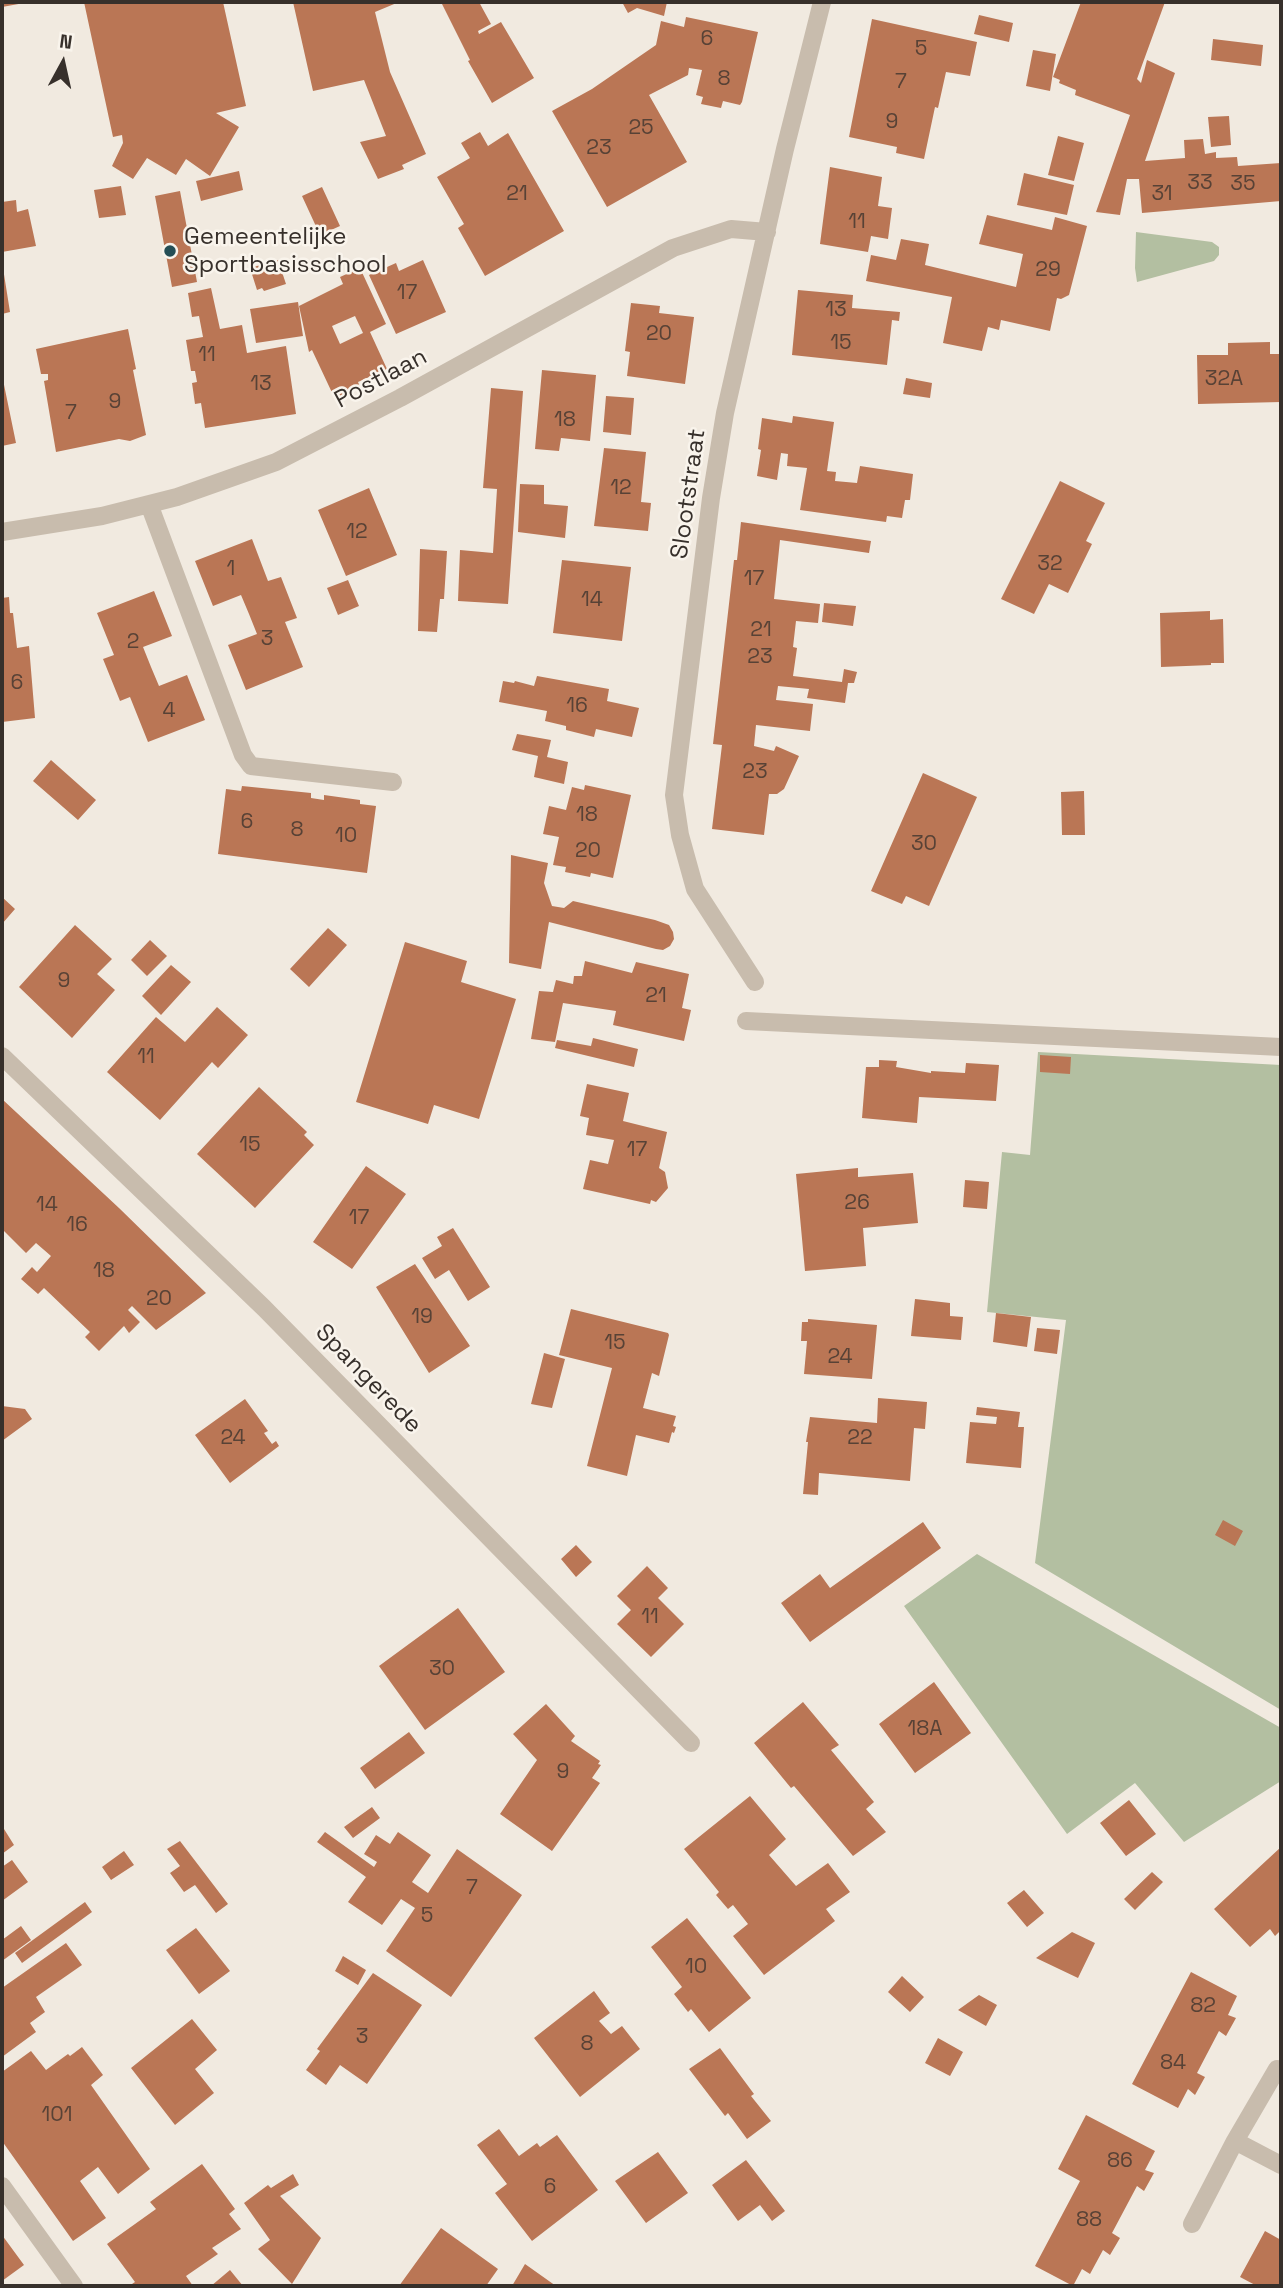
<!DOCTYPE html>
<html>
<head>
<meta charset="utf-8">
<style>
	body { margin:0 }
	#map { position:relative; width:1283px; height:2288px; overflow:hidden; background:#f1eae0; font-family:"Space Grotesk",sans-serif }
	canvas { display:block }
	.frame { position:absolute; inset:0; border:4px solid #37302b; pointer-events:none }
	.north { position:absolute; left:28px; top:28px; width:70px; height:70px; -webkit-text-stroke:5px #f9f4ec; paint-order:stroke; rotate:8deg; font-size:19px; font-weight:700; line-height:28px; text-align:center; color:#37302b }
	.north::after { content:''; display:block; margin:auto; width:24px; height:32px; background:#37302b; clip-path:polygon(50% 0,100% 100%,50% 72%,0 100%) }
</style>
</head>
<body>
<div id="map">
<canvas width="1283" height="2288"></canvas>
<div class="frame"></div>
<div class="north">N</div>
</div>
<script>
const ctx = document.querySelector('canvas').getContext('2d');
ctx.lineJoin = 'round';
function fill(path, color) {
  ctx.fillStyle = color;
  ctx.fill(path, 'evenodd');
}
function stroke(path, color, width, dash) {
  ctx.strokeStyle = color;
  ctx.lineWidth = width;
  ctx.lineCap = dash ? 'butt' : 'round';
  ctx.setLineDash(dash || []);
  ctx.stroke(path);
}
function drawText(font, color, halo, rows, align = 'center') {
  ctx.font = font + ' "Space Grotesk",sans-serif';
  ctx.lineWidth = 5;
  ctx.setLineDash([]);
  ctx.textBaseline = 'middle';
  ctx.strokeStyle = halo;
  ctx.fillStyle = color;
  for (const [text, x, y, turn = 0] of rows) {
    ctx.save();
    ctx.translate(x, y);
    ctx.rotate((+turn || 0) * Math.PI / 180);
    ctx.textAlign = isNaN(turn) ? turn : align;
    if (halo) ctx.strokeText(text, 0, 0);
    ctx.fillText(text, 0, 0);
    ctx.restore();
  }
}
fill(new Path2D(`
	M1136,232L1212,242L1219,247V255L1214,261L1137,282L1135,268Z
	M1038,1052L1281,1065V1710L1035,1563L1066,1320L987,1312L1002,1152L1030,1155Z
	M977,1554L1281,1728V1781L1184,1842L1135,1783L1067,1834L904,1606Z`), '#b3bfa1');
fill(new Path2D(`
	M2,2H24V3L2,7Z
	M84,2H223L246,106L216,113L239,127L210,176L186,159L176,175L147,158L133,179L112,166L123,143L122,135L113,137Z
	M293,2H399L375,12L390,72L426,154L402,165L404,169L378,179L360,142L386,136L364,80L313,91Z
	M441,2H479L491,24L478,31L479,34L501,22L534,78L492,103L468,61L470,60Z
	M622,2H667L664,16L637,8L628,13Z
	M1081,2H1165L1137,79L1141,83L1147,60L1175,73L1145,161L1185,158L1184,140L1203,139L1205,154L1216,152V158L1237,157L1238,166L1281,163V201L1142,213L1139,179H1127L1120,215L1096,212L1130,115L1075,95L1076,90L1059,83L1060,80L1053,77Z
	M979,15L1013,23L1009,42L974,34Z
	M686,17L758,32L742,102L740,105L723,101L721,108L701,104L703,97L696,95L702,70L689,68L688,75L649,95L687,162L607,207L552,111L592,89L656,45L661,21L684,27Z
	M872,19L977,42L970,76L946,72L938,108L935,107L924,159L896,153L897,147L849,137Z
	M1213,39L1263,45L1261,66L1211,60Z
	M1033,50L1056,54L1050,91L1026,86Z
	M1229,116L1231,145L1211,147L1208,117Z
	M480,132L488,146L508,133L564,231L485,276L458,228L464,224L437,177L470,158L461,143Z
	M1058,136L1084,143L1074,181L1048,175Z
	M830,167L882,177L878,206L892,208L888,239L871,236L868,252L820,244Z
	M239,171L243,190L201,201L196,181Z
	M1024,173L1074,185L1067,215L1017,205Z
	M121,186L126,215L99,218L94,190Z
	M322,187L340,226L320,235L302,196Z
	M180,191L197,282L172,287L155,196Z
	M16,200L17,212L28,209L36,246L2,252V202Z
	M987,215L1052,230L1055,217L1087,226L1069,295L1061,299L1057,298L1050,331L1001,320L999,330L988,327L982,351L943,343L952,297L866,281L871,255L896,260L901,239L929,244L925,265L1016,287L1023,254L979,244Z
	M278,260L286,284L264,291L262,288L257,290L250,268Z
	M423,260L446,312L396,334L369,275L396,263L399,271Z
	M3,268L10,312L2,314V269Z
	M360,268L386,324L370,332L387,369L358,382L360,387L335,399L312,350L309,352L299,306L343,284L340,277ZM355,316L363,333L340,344L332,326Z
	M211,288L220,329L242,325L247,353L286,346L296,414L205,428L201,403L195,404L192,383L197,382L195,371H191L186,340L203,337L199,316L192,317L188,293Z
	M798,290L853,295L852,308L900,312L899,321L892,320L887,365L792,355Z
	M298,302L303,336L256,343L250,309Z
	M631,303L660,306L659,313L694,317L685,384L627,376L630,352L625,351Z
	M128,329L136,369L133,370L146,435L130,441L119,439L56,452L44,381L48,380V374H41L36,349Z
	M1270,342V354H1281V402L1198,404L1197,355H1228V343Z
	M542,370L596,375L590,441L561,438L559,451L535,449Z
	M2,375L16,443L2,446Z
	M906,378L932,383L930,398L903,394Z
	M491,388L523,391L508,604L458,601L460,550L493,553L497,489L483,488Z
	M606,396L634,398L631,435L603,432Z
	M793,416L834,422L827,471L836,472L835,481L857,483L860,466L913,474L910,500H905L902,518L887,516L886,522L800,510L807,468L787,466L788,454L781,453L777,480L757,476L761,450L758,449L762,418L792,423Z
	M604,448L646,452L641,502L651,503L648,531L594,526Z
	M1060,481L1105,503L1086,541L1092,544L1068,593L1049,584L1034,614L1001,599Z
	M520,484L544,485V504L568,506L565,538L518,532Z
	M369,488L397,555L346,576L318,510Z
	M741,522L871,541L869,553L780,540L774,599L820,604L818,623L796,621L793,647L797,648L793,676L842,682L844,669L857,672L854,683H848L845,703L807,698L809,689L778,686L776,700L813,704L810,731L756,725L754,746L774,751L776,746L799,756L784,789L777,794H769L764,835L712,829L722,745L713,744L734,560H737Z
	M252,539L268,581L281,577L297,618L285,622L303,667L246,690L228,645L257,634L249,614L241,595L213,606L195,561Z
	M420,549L447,551L444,599H440L437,632L418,631Z
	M562,560L631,567L622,641L553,633Z
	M348,580L359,606L338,615L327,588Z
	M154,591L172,636L143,647L151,667L159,686L187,675L205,720L148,742L130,697L120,701L103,659L114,655L97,613Z
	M9,597L10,613H13L17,648L29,646L35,718L2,722V598Z
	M824,603L856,606L853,626L822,622Z
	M1210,611V620L1223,619L1224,663H1211V665L1161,667L1160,613Z
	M537,676L609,689L607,701L639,708L632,737L596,729L594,737L566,730V726L545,721L547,711L499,702L503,681L514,683L515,681L534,686Z
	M517,734L551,740L547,757L568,762L564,784L534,777L538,756L512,750Z
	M51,760L96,800L78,820L33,781Z
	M923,773L977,797L929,906L906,896L902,904L871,891Z
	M585,785L631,795L613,878L591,873L590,877L565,872L566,867L553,865L559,837L543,834L549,806L566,810L572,787L584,790Z
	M242,786L311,793V798L324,800V795L360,800V804L376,806L367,873L218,854L226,789L241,791Z
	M1084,791L1085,835H1062L1061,792Z
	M511,855L548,863L544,883L552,906L564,908L573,901L655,920L669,925L673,932L674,939L670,946L663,950L656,949L549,922L541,969L509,963Z
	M2,897L15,909L2,924Z
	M75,925L112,959L97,974L115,990L72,1038L19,987Z
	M328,928L347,945L309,987L290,969Z
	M150,940L167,956L147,976L131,960Z
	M405,942L467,961L461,982L516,999L479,1119L434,1105L428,1124L356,1102Z
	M585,961L632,973L636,962L689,974L682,1008L691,1010L684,1041L613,1025L616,1011L563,1003L555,1042L531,1039L539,991L553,992L556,980L573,984L574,976H582Z
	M171,965L191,982L161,1015L142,996Z
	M217,1007L248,1035L218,1068L212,1062L160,1120L107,1072L156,1017L185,1042Z
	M593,1038L638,1049L634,1067L555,1048L557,1040L591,1046Z
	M1040,1055L1071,1057L1070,1074L1040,1072Z
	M879,1060L897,1061L896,1067L931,1073V1071L965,1073L966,1063L999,1065L996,1101L919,1097L917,1123L862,1118L866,1067H879Z
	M587,1084L629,1093L623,1121L667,1132L659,1168L665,1172L668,1188L656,1202L651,1200L650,1204L583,1189L590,1160L608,1164L614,1140L586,1135L589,1118L580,1116Z
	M259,1087L305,1130L307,1132L304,1135L314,1145L255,1208L197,1154Z
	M2,1099L119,1208L206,1293L156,1330L132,1306L128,1310L140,1322L129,1333L124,1326L99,1351L85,1337L90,1332L44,1288L38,1294L21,1279L32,1267L37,1272L51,1256L36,1243L26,1253L2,1229V1171L4,1168L2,1166Z
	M366,1166L406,1194L352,1269L313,1242Z
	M858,1168V1177L913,1173L918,1223L863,1228L866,1266L805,1271L796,1174Z
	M965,1180L989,1182L987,1209L963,1207Z
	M453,1228L490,1287L468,1301L449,1270L435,1279L422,1258L442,1246L437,1237Z
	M415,1264L470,1346L429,1373L376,1287Z
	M915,1299L950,1303V1316L963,1317L961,1340L911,1336Z
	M571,1309L668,1333L669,1335L659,1376L652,1373L643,1408L676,1416L673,1426L676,1427L674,1433L672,1432L669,1443L636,1435L627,1476L587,1466L612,1368L559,1355Z
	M996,1313L1031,1317L1027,1347L993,1342Z
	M808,1319L877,1325L872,1379L804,1374L807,1341H801L802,1322H808Z
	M1037,1328L1060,1330L1057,1354L1034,1351Z
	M544,1353L565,1359L552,1408L531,1404Z
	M878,1398L927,1402L925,1429L914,1428L910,1481L819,1473L818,1495L803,1494L808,1442H806L810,1417L877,1423Z
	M245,1399L268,1431L264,1433L272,1444L276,1441L279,1446L230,1483L195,1435Z
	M2,1406L25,1409L32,1419L2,1441Z
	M977,1407L1020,1412L1018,1427H1024L1021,1468L966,1463L970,1422L996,1424L997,1417L976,1415Z
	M1223,1520L1243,1531L1235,1546L1215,1535Z
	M923,1522L941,1548L810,1642L781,1603L820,1574L830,1588Z
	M576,1545L592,1562L576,1577L561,1559Z
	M647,1566L668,1588L658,1598L684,1624L651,1657L617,1624L631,1610L617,1596Z
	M458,1608L505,1672L425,1730L379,1666Z
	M934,1682L971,1733L915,1773L879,1724Z
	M803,1702L839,1745L831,1750L874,1802L866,1809L886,1832L853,1856L794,1786L791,1788L754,1743Z
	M546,1704L575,1736L571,1741L600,1761L598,1764L601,1765L592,1778L600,1783L552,1851L500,1814L537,1760L513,1734Z
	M409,1732L425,1753L375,1789L360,1768Z
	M750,1796L786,1839L769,1855L796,1886L828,1863L850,1892L826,1909L835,1921L764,1975L733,1936L748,1924L733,1905L728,1909L716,1895L719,1892L684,1849Z
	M1129,1800L1156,1834L1126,1856L1100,1823Z
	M372,1807L380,1818L353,1838L344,1827Z
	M4,1829L14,1845L2,1854V1830Z
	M325,1832L374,1867L377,1862L364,1854L376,1835L390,1844L398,1832L431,1855L412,1882L428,1893L457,1849L522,1895L451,1997L386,1951L415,1908L401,1899L382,1925L348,1902L366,1877L317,1842Z
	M180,1841L228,1904L216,1913L195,1885L184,1892L170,1873L180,1866L167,1849Z
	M1281,1847V1930L1275,1936L1270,1929L1250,1947L1214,1909Z
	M124,1851L134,1865L111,1880L102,1867Z
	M12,1860L28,1882L2,1901V1867Z
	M1152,1872L1163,1882L1135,1910L1124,1899Z
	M1024,1890L1044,1913L1027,1927L1007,1903Z
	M85,1902L92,1912L22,1963L15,1953Z
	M687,1918L751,1998L709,2032L691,2009L688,2012L674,1994L682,1987L651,1947Z
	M21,1926L31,1940L2,1961V1940Z
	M196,1928L230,1971L199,1994L166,1950Z
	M1072,1932L1095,1943L1078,1978L1036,1958Z
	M66,1943L82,1965L36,1997L45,2012L30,2023L36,2032L2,2057V1988Z
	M343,1956L366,1970L358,1985L335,1971Z
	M1191,1972L1237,1996L1228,2015L1236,2018L1226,2036L1219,2031L1197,2073L1205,2077L1195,2095L1188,2089L1178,2108L1132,2084Z
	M373,1973L422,2005L367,2084L340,2065L326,2085L306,2070L320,2051L317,2049Z
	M902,1976L924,1997L910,2012L888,1992Z
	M594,1991L610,2013L599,2021L611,2034L622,2026L640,2049L580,2097L534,2038Z
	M979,1995L997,2005L986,2026L958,2010Z
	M192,2019L217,2050L195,2069L214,2093L175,2125L131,2068Z
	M938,2038L963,2052L950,2076L925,2063Z
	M82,2047L103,2075L91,2085L150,2169L118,2194L98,2167L80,2181L106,2218L73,2241L2,2141V2072L31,2051L46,2070L68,2054L70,2056Z
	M720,2048L754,2094L751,2096L771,2121L747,2139L728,2113L725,2116L689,2069Z
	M1086,2115L1155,2151L1145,2170L1154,2173L1144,2191L1137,2186L1112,2233L1120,2238L1110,2255L1103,2250L1090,2274L1082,2269L1073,2286L1035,2266L1080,2181L1058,2169Z
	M499,2129L519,2156L537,2143L540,2147L557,2135L598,2190L532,2241L495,2193L507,2184L477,2145Z
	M658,2152L688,2193L646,2223L615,2181Z
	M746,2160L785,2211L772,2221L760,2205L738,2221L712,2185Z
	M202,2164L235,2209L229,2214L241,2229L212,2248L218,2254L186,2276L193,2286H129L135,2282L107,2244L156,2209L150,2202Z
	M293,2174L299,2185L280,2196L321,2238L292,2284L258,2249L270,2240L244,2203L268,2185L271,2188Z
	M441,2228L498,2269L486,2286H399Z
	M1265,2231L1281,2240V2286H1257L1240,2277Z
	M2,2235L24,2265L2,2281Z
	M525,2264L556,2286H512Z
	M230,2270L243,2286H211Z`), '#ba7655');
stroke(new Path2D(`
	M746,1021L1281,1047`), '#c8bcad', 18);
stroke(new Path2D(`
	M149,504L243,755L251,766L393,782
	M2,532L102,516L177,497L276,462L400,398L673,248L731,229L767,232
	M755,982L695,889L680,835L674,795L711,498L725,413L785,149L822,2
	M2,1056L264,1308L691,1743
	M1235,2141L1281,2165
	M1192,2224L1235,2141L1277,2069`), '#c8bcad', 18);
stroke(new Path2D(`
	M2,2186L74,2286`), '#c8bcad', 18);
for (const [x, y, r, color] of [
	[170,251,7,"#244e55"]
]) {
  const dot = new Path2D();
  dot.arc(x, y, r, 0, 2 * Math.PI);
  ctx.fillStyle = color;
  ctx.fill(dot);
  stroke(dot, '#f9f4ec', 2.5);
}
drawText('21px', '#584236', null, [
	["6",707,39],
	["5",921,49],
	["8",724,79],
	["7",901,82],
	["9",892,122],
	["25",641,128],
	["23",599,148],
	["33",1200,183],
	["35",1243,184],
	["21",517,194],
	["31",1162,194],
	["11",857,222],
	["29",1048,270],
	["17",407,293],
	["13",836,310],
	["20",659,334],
	["15",841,343],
	["11",207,355],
	["32A",1224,379],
	["13",261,384],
	["9",115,402],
	["7",71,413],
	["18",565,420],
	["12",621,488],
	["12",357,532],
	["32",1050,564],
	["1",231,569],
	["17",754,579],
	["14",592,600],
	["21",761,630],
	["3",267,639],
	["2",133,642],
	["23",760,657],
	["6",17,683],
	["16",577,706],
	["4",169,711],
	["23",755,772],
	["18",587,815],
	["6",247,822],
	["8",297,830],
	["10",346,836],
	["30",924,844],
	["20",588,851],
	["9",64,981],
	["21",656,996],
	["11",146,1057],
	["15",250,1145],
	["17",637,1150],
	["26",857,1203],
	["14",47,1205],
	["17",359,1218],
	["16",77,1225],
	["18",104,1271],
	["20",159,1299],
	["19",422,1317],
	["15",615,1343],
	["24",840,1357],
	["24",233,1438],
	["22",860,1438],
	["11",650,1617],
	["30",442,1669],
	["18A",925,1729],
	["9",563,1772],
	["7",472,1888],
	["5",427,1916],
	["10",696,1967],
	["82",1203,2006],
	["3",362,2037],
	["8",587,2044],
	["84",1173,2063],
	["101",57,2115],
	["86",1120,2161],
	["6",550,2187],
	["88",1089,2220]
]);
drawText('24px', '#37302b', '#f9f4ec', [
	["Gemeentelijke",184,237],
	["Sportbasisschool",184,265]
], 'left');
drawText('24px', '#37302b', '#f9f4ec', [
	["Postlaan",381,379,-28],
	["Slootstraat",689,494,-82],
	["Spangerede",368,1379,46]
]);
</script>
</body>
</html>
